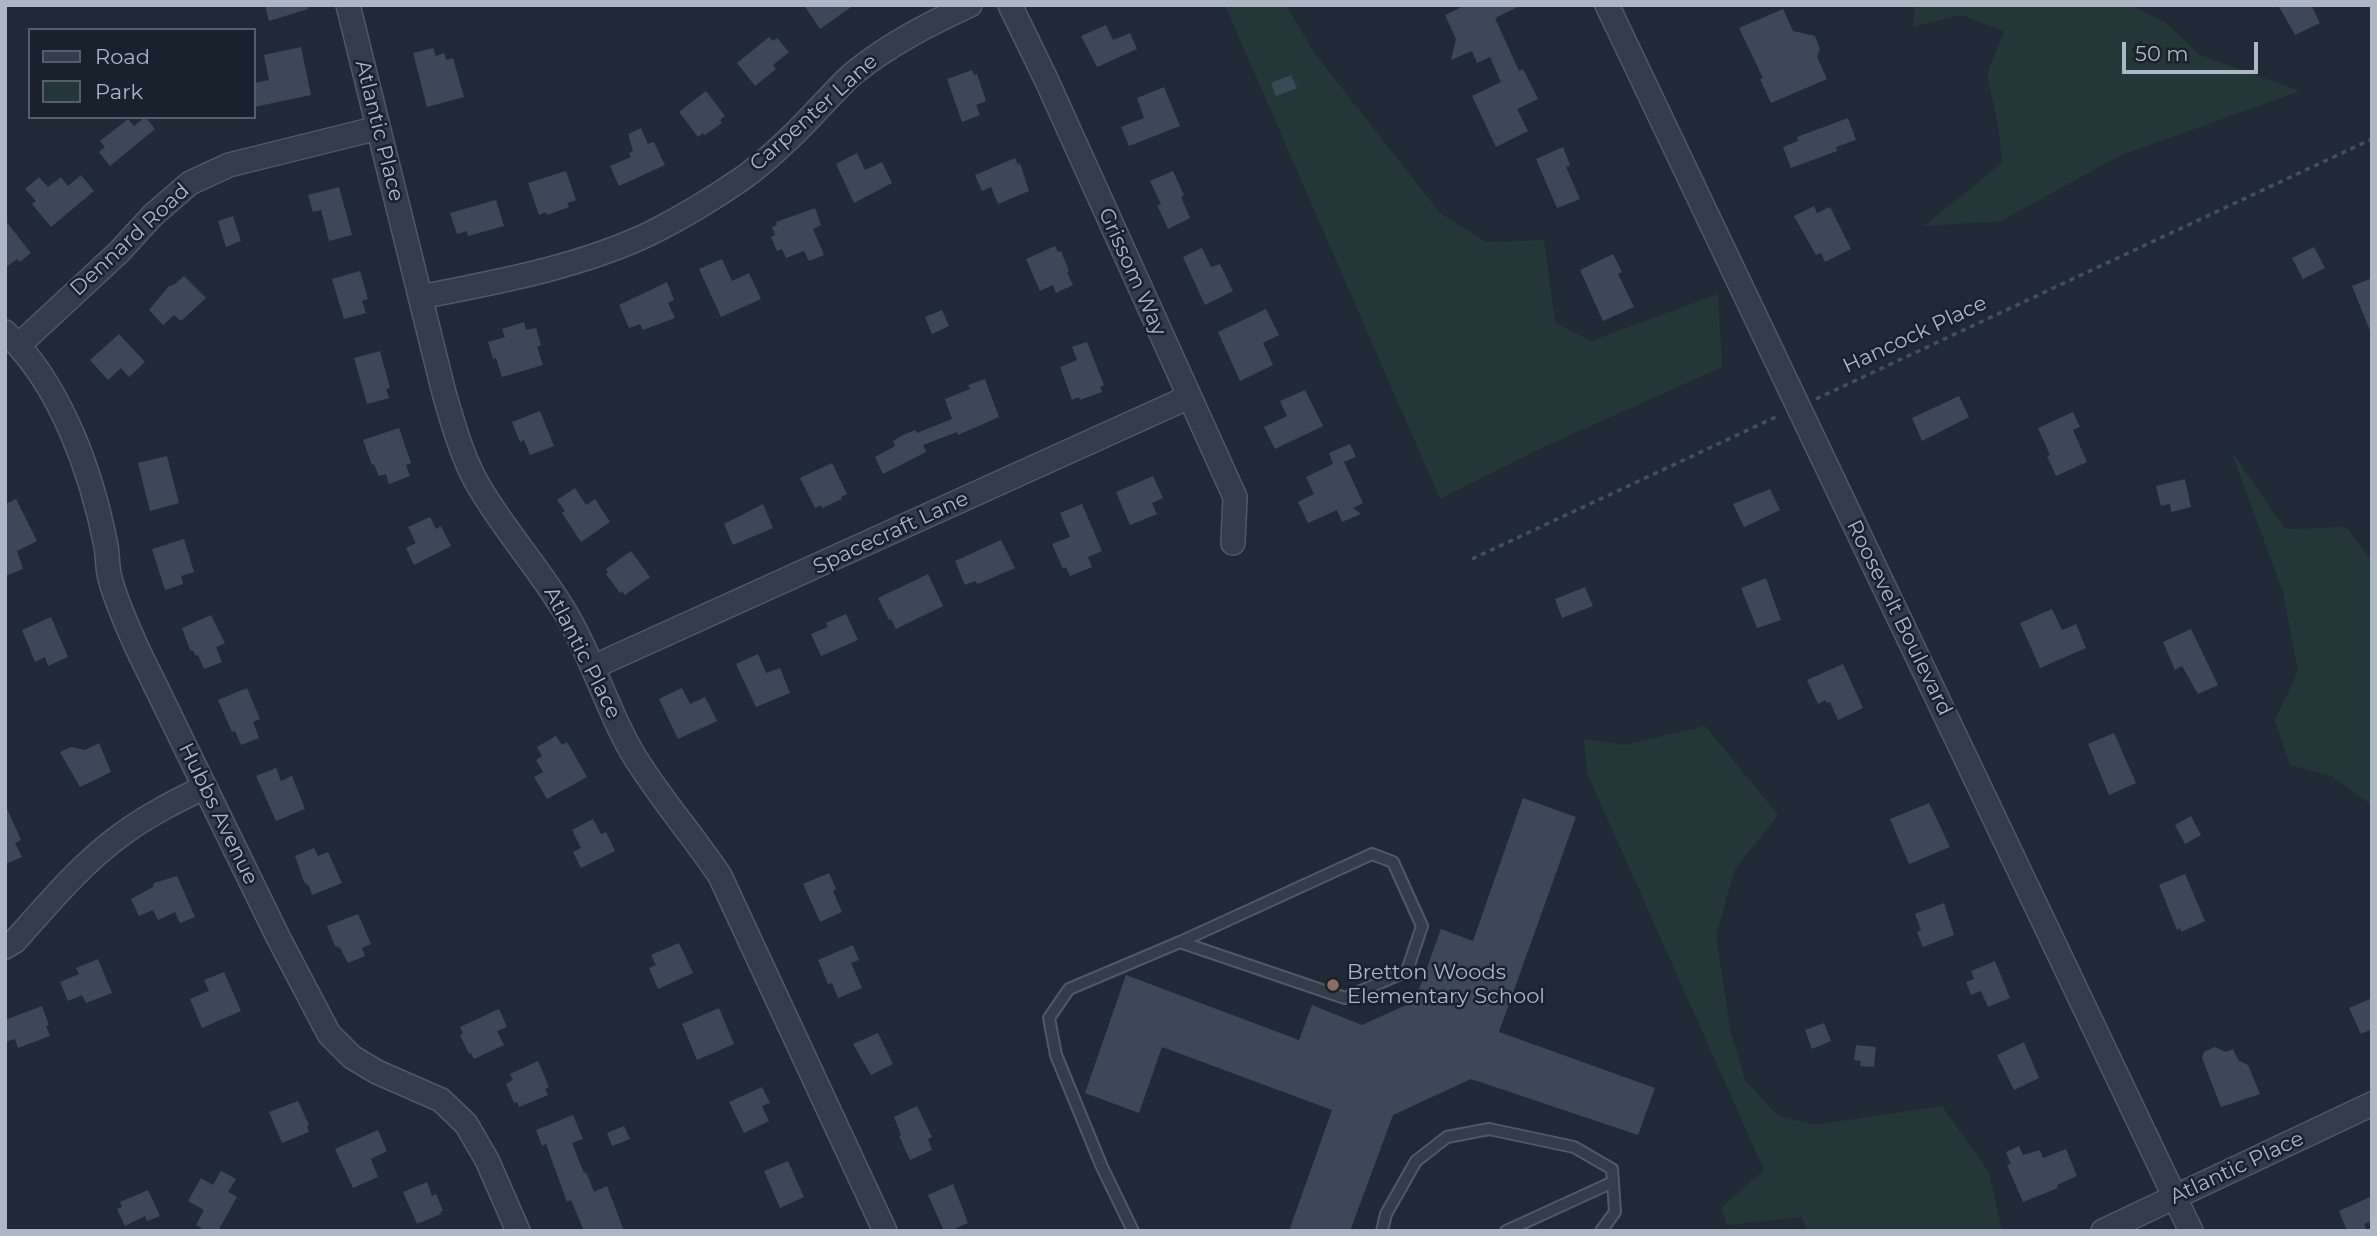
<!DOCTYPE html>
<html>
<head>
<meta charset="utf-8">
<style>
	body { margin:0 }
	#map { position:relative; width:2377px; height:1236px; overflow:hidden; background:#202a37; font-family:Montserrat,sans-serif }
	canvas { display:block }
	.frame { position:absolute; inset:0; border:7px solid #adb6c4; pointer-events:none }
	.legend { position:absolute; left:28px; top:28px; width:228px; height:91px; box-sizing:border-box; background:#19212c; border:2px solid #545d69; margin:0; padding:9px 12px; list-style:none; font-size:21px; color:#adb6c4 }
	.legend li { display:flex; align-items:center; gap:14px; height:35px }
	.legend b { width:35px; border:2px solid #545d69 }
	.scale { position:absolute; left:2122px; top:42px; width:136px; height:32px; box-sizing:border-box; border:4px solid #adb6c4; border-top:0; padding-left:9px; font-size:21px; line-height:24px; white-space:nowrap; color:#adb6c4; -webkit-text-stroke:5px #19212c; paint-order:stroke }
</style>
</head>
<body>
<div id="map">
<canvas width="2377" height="1236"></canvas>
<div class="frame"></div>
<ul class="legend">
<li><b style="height:9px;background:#333c48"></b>Road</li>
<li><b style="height:19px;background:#233739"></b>Park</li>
</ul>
<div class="scale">50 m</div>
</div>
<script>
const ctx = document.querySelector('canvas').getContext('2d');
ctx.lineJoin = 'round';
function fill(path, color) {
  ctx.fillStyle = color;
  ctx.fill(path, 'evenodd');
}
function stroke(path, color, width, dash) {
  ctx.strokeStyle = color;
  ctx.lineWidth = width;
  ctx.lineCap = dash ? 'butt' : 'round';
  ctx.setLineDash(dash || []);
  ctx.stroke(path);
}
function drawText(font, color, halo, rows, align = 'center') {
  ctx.font = font + ' Montserrat,sans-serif';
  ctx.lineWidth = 5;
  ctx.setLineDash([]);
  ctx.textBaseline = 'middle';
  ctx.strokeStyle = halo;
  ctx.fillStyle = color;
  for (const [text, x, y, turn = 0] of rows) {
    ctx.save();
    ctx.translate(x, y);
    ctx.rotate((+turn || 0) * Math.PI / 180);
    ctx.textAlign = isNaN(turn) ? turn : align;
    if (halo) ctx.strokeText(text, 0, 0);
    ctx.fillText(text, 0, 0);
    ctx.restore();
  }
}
fill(new Path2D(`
	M1225,5H1286L1315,54L1440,213L1486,242L1544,240L1555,323L1591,341L1718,294L1722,367L1544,447L1440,499Z
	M1915,5H2130L2166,23L2200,55L2300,91L2119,156L2001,221L1924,226L2002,163L1998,124L1987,74L2004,31L1961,15L1913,27Z
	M2231,451L2285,529L2346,527L2372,561V805L2331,776L2290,765L2275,720L2298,671L2283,592Z
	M1705,726L1778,815L1735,869L1716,935L1730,1029L1745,1080L1777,1115L1814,1125L1942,1106L1989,1172L2002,1231H1808L1801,1217L1727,1225L1721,1208L1764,1170L1587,773L1584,739L1625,745Z`), '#233739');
fill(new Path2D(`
	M265,5H308V9L269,21Z
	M804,5H854L820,29Z
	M1466,5H1522L1495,18L1519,71L1523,69L1538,99L1517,109L1528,131L1496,147L1472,96L1501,82L1490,57L1477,63L1472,51L1451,60L1456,39L1445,15Z
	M2278,5H2311L2320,23L2295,35Z
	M1783,9L1793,31L1815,36L1820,49L1817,57L1827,79L1771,103L1760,79L1763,78L1739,28Z
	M1106,25L1113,40L1130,33L1137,49L1097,67L1081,36Z
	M769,37L773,41L777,38L789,52L773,65L776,69L755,86L737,63Z
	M301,47L311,95L254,107V83L269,80L264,55Z
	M433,48L436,56L444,53L446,60L453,58L464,97L427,107L413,53Z
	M972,70L974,75L977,74L986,101L976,105L980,115L962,122L947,79Z
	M1291,75L1297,88L1276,96L1271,83Z
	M1164,87L1180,126L1129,146L1121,127L1144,118L1137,98Z
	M706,91L725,116L720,120L722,123L705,135L703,133L698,137L679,112Z
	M145,117L155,129L110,166L99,152L105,147L100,141L128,119L134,126Z
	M1848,118L1856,140L1836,147L1837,151L1791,168L1783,147L1798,141L1797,137Z
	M641,128L648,144L654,142L665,165L619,186L610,166L631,157L629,153L633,151L628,134Z
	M1563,147L1570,165L1566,167L1580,199L1557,208L1536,159Z
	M857,153L865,170L882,162L892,183L854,203L836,164Z
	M1015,158L1018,165L1020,163L1029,191L998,204L991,187L982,191L975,175Z
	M566,171L576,200L567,203L569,207L547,215L546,212L539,215L528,183Z
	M1173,171L1184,195L1181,197L1190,218L1168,229L1157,205L1161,204L1150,181Z
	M81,175L94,191L51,227L32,204L36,201L25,189L39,177L48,187L61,177L68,186Z
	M339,187L352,235L329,241L321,210L313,212L308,195Z
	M496,200L504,226L468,236L467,231L457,234L450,213Z
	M1814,206L1817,213L1830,207L1851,249L1825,262L1821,253L1816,255L1794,216Z
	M815,208L821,225L813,229L824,255L809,261L804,251L786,258L782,249L777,251L771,237L775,235L772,227L777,225L776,222Z
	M233,216L241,241L226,247L218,221Z
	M5,220L31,253L20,262L17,259L5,268Z
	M1055,246L1058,252L1061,251L1069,271L1067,272L1073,285L1056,293L1053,285L1040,291L1026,259Z
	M2314,247L2325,268L2303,279L2292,258Z
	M1202,248L1211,267L1220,264L1233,291L1205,305L1183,257Z
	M1613,254L1622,272L1618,274L1634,307L1603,321L1580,270Z
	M722,259L732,281L749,273L761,299L721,317L699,269Z
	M360,271L368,299L362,301L366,313L344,319L332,279Z
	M184,276L206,298L181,321L174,315L163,325L149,310L169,286L175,284Z
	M2372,278V333H2371L2352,286Z
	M667,282L674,300L668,303L675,318L643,330L640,324L629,328L619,305Z
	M1266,309L1279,335L1263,343L1273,365L1240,381L1218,332Z
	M942,310L949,326L932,334L925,317Z
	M524,322L526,330L536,328L541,345L537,347L543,365L502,377L496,358L493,359L488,342L505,337L502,329Z
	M119,334L145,362L129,377L121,368L108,380L90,360Z
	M1087,342L1104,385L1100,387L1102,392L1080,400L1079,397L1072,400L1060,367L1077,360L1072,347Z
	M380,351L390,388L386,389L389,398L367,404L354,358Z
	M985,379L999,417L958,435L957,432L923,445L926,452L883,474L875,457L895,446L893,441L901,436L915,430L917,433L952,419L945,399L970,389L968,385Z
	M1305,390L1323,426L1275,449L1264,427L1287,416L1280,401Z
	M1959,396L1969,417L1922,441L1912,418Z
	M540,411L554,446L530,455L524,440L520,442L512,422Z
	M2073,412L2080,427L2073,430L2087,462L2056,476L2047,456L2050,455L2038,428Z
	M399,428L411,463L406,465L410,476L389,484L386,474L379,476L374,464L372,465L363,440Z
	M1350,444L1356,457L1344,462L1363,503L1353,508L1361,514L1342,522L1337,510L1308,523L1298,502L1314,494L1306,477L1333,464L1329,453Z
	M167,456L179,503L150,511L138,463Z
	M832,463L847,494L841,497L842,499L822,508L821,505L815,508L800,478Z
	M1153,476L1163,498L1152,503L1157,514L1130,525L1116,492Z
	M2185,479L2191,507L2171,512L2170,504L2161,506L2156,486Z
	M575,488L586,505L595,499L610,522L581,542L562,513L565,511L557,500Z
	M1770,489L1780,510L1744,527L1733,504Z
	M16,499L37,541L17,551L23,569L5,576V504Z
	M763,504L773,528L733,545L724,524Z
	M1082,504L1102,551L1088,557L1092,567L1070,576L1066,567L1063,569L1052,544L1070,537L1060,513Z
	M430,517L436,529L441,526L451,546L414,565L406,548L416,543L408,527Z
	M184,539L194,572L181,576L183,584L165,590L152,549Z
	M1001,540L1015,568L978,584L975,581L965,585L955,561Z
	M631,551L650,577L625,595L622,591L620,593L606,574L608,572L606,569Z
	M928,574L943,606L896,629L891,619L889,620L878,598Z
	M1766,578L1781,620L1757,628L1741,588Z
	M1585,587L1593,606L1562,618L1555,599Z
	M2052,609L2062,630L2076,624L2086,648L2040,668L2020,623Z
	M846,614L858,640L821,656L811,634L828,627L826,623Z
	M211,615L225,643L216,647L222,662L204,669L198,655L196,656L193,651L190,650L182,628Z
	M51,617L68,657L48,666L45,657L35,662L22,630Z
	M2191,629L2218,685L2198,694L2182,666L2175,670L2163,642Z
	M758,654L766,673L780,668L790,693L756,707L736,664Z
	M1843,664L1863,708L1838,720L1830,702L1827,703L1825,700L1818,704L1807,680Z
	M247,688L260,719L253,722L259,738L241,745L235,731L232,732L218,700Z
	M682,688L690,704L705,697L717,721L678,739L659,699Z
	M2114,733L2136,783L2109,795L2088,744Z
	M556,736L562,745L567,742L587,777L547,799L534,777L543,772L536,760L542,756L537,747Z
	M99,743L111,772L80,787L60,752L71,747L85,750Z
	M276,768L281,781L292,776L305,809L276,821L256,776Z
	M1523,798L1576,817L1499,1032L1655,1088L1638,1135L1471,1079L1393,1115L1350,1231H1289L1332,1110L1162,1047L1139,1113L1085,1093L1126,975L1299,1040L1312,1005L1362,1025L1415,1001L1441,929L1473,941Z
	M1929,803L1950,847L1909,864L1890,819Z
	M5,804L21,840L15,843L22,857L5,864Z
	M2191,816L2201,835L2185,844L2175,825Z
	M593,819L601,834L606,832L615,851L581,868L573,852L581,848L572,830Z
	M314,848L318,856L328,852L342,883L312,895L309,886L304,882L295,856Z
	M829,873L836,889L833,891L842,912L820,922L803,884Z
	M2185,874L2205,921L2181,932L2180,928L2177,930L2159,885Z
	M177,876L195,917L180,923L175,912L158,920L153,910L139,916L131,899L153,887L154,883Z
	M1944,903L1954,935L1923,947L1917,932L1921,930L1915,914Z
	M358,914L371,944L362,948L365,956L348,963L340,948L335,946L327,926Z
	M679,943L693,973L658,989L649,968L656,965L651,955Z
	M853,945L859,960L851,963L862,988L838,998L832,983L828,984L818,960Z
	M98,959L112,993L86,1003L82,995L68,1001L60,982L79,974L76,968Z
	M1995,961L2010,998L1988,1007L1981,991L1971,995L1966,982L1974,979L1971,971Z
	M224,972L241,1011L202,1028L190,999L209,991L204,980Z
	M2372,998V1029L2361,1034L2349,1008Z
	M42,1006L49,1025L46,1026L50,1036L18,1048L15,1039L5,1042V1020Z
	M719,1008L734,1044L697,1060L682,1024Z
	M499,1009L507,1027L497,1031L504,1045L474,1059L471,1053L469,1054L460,1035L463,1034L460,1027Z
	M1824,1023L1831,1041L1812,1049L1805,1030Z
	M878,1033L893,1064L871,1075L853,1044Z
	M2024,1042L2039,1078L2014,1090L1997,1055Z
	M1856,1045L1876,1047L1874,1067L1860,1066L1861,1061L1854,1060Z
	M2215,1047L2226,1052L2233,1049L2238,1060L2248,1065L2260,1094L2221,1107L2202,1058L2204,1052Z
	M538,1061L549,1087L545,1089L548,1095L519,1107L517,1102L514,1103L506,1084L513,1080L510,1074Z
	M762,1087L770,1103L762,1106L769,1121L744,1133L729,1102Z
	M298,1101L309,1125L307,1126L309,1132L282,1143L269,1112Z
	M917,1106L932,1137L928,1139L932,1150L910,1160L899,1136L901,1135L894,1117Z
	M573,1115L583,1139L572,1143L584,1173L586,1172L594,1192L607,1186L624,1231H584L571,1200L567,1202L546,1144L542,1146L536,1130Z
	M624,1126L630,1139L612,1146L607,1133Z
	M378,1130L387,1151L371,1159L378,1177L353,1188L335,1149Z
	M2019,1146L2023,1155L2040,1150L2043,1158L2066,1149L2077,1176L2057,1185L2058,1188L2023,1202L2007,1165L2011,1164L2006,1152Z
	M788,1161L804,1197L780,1208L764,1171Z
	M221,1171L236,1179L228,1192L237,1197L218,1231H206L196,1225L204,1210L188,1201L201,1178L213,1185Z
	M427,1182L432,1196L436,1194L443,1211L440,1212L441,1214L417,1224L403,1192Z
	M953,1184L968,1223L950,1231H944L928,1195Z
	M148,1190L160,1216L147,1221L145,1216L125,1226L117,1209L122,1207L120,1202Z
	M2372,1196V1221L2364,1224L2367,1231H2347L2339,1211Z`), '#3c4857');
const lane = new Path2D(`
	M1133,1231L1102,1167L1056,1055L1049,1018L1069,989L1180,942L1372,854L1393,862L1422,926L1407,971L1345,998L1180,942
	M1382,1231L1386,1214L1416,1161L1447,1137L1489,1129L1574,1147L1612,1169L1615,1212L1601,1231
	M1506,1231L1613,1182`);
const street = new Path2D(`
	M348,5L444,393C453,423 461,454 477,483C503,529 540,569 567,615C593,659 607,710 633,754C659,797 692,834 720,876L885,1231
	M1010,5L1046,79L1235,497L1233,543
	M1607,5L2191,1231
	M420,297C497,282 580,267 651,233C683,217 714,198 743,178C772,157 797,132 821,106C832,95 843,82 855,72C890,44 929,24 970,5
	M5,332C61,384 92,474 106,546C108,557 107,568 110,578C116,602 127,625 137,648L278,937L329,1034L352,1057L377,1072L441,1100L466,1124L487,1160L518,1231
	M19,345L119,252L153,215L190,183L229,165L378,128
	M593,667L1189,397
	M5,947L15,941C48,904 81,864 121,835C148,815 176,801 205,787
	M2103,1231L2372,1104`);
stroke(lane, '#515965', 14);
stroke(street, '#515965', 26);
stroke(new Path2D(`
	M1816,399L2372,139
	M1472,559L1780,415`), '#3f5356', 3.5, [5, 5]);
stroke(lane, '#333c48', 10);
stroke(street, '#333c48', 23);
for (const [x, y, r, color] of [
	[1333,985,7,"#8d6e63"]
]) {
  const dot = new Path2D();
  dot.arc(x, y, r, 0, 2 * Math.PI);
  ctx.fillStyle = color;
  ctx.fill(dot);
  stroke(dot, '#19212c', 2.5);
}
drawText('21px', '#adb6c4', '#19212c', [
	["Carpenter Lane",814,113,-42],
	["Atlantic Place",379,131,76],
	["Dennard Road",130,240,-43],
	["Grissom Way",1132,272,66],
	["Hancock Place",1915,335,-25],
	["Spacecraft Lane",891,533,-25],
	["Roosevelt Boulevard",1899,618,64],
	["Atlantic Place",582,653,63],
	["Hubbs Avenue",218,814,64],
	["Atlantic Place",2237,1168,-25]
]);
drawText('21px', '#adb6c4', '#19212c', [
	["Bretton Woods",1347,973],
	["Elementary School",1347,997]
], 'left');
</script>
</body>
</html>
